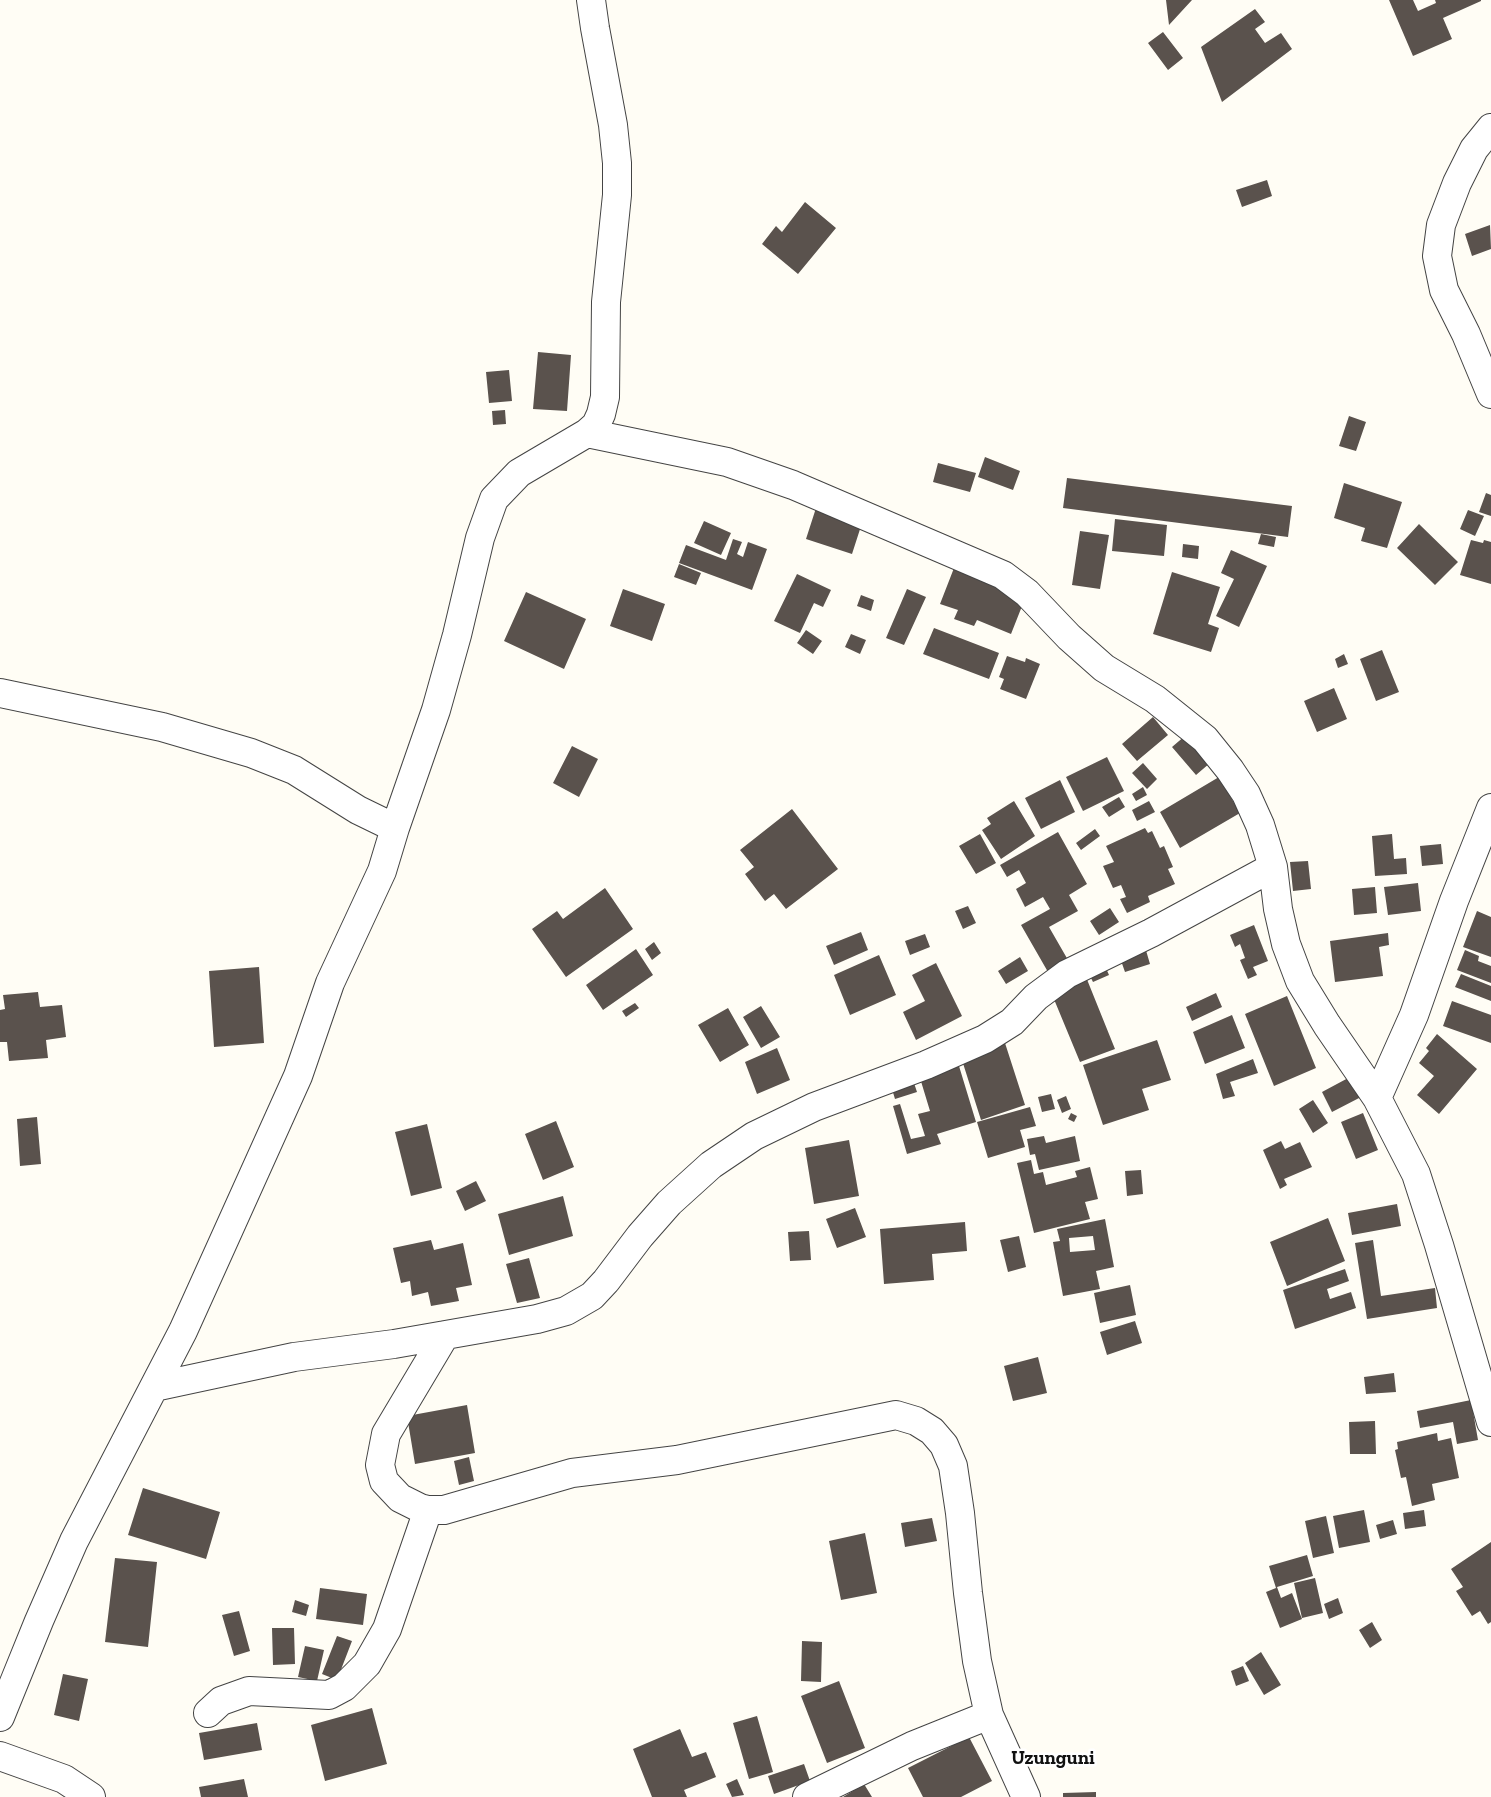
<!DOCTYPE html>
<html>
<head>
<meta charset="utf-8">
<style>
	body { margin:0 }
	canvas { display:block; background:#fffdf5 }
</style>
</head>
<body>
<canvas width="1491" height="1797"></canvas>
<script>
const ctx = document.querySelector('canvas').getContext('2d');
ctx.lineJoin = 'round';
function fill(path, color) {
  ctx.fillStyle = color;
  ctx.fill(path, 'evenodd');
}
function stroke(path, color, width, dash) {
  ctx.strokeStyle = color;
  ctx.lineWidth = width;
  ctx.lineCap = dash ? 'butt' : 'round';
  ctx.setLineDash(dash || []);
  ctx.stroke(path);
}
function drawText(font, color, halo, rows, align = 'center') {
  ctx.font = font + ' "Zilla Slab",serif';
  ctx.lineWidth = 5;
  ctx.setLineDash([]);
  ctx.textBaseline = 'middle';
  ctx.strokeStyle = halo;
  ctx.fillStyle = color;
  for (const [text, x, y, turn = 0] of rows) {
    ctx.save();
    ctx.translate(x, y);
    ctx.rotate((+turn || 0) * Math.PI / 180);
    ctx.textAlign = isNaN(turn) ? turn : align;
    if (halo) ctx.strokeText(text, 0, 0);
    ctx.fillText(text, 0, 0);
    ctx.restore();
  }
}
fill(new Path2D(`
	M1166,0H1192L1169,25Z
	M1389,0H1413L1418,11L1436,3L1435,0H1481V1L1443,18L1452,39L1413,56Z
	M1255,9L1265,22L1255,29L1265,43L1281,33L1292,49L1222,102L1201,47Z
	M1163,32L1183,58L1168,70L1148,43Z
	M1267,180L1272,196L1242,207L1236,190Z
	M805,202L836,228L798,274L762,244L776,226L782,232Z
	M1490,225L1491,249L1472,256L1465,234Z
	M538,352L571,355L567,411L533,409Z
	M509,370L512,401L489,403L486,372Z
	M505,410L506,424L493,425L492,411Z
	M1349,416L1366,422L1356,451L1339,446Z
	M985,457L1020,471L1013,490L978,477Z
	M938,463L976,473L970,492L933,482Z
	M1067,478L1292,506L1288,537L1063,508Z
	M1344,483L1402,502L1387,548L1361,541L1365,528L1334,518Z
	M1486,493L1491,495V516L1479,512Z
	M816,508L862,523L852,554L806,539Z
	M1468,510L1484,516L1475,536L1460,529Z
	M1115,519L1167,525L1164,556L1112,551Z
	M704,521L731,533L721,555L694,543Z
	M1419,524L1458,562L1435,585L1397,548Z
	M1080,531L1109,535L1100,589L1072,585Z
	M1261,534L1276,537L1274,547L1258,544Z
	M733,539L742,542L737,554L743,557L748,542L767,549L752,590L679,563L686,545L726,560Z
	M1471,540L1483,543L1484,540L1491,542V584L1460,575Z
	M1183,544L1199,546L1198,559L1182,557Z
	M1231,550L1267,566L1239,627L1216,616L1234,579L1221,573Z
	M679,564L701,573L696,585L674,577Z
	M954,568L1026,596L1011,634L977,620L974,626L954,619L958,610L940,604Z
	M1172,572L1220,587L1208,624L1219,628L1211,652L1153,634Z
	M797,574L831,590L823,607L814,603L800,633L774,621Z
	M623,589L665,604L652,641L610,626Z
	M907,589L926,597L904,645L886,638Z
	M526,592L586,619L564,669L504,641Z
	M861,595L874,600L871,611L857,606Z
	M934,628L999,653L989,679L923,654Z
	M806,630L822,641L813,654L797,643Z
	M851,634L866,640L860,654L845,647Z
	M1382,650L1399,692L1376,701L1360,659Z
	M1344,654L1348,664L1338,668L1335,659Z
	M1007,656L1025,662L1026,658L1040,664L1026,699L1000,689L1004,679L999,677Z
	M1334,688L1347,719L1317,732L1304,701Z
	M1153,717L1168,735L1137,761L1122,744Z
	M1186,735L1210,763L1196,775L1172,747Z
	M572,746L598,759L579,797L553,783Z
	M1107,757L1124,791L1083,811L1066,777Z
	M1143,763L1157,779L1147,789L1132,773Z
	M1219,777L1240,813L1180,848L1160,812Z
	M1060,780L1075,812L1041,829L1025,798Z
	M1143,787L1147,795L1136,801L1132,794Z
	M1119,797L1125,807L1109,817L1102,807Z
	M1014,801L1035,836L1001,859L982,830L991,824L987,818Z
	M1149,801L1155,812L1137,821L1132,810Z
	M792,809L838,869L786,909L774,894L765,901L745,874L754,867L740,850Z
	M1145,828L1148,833L1152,831L1160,848L1164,846L1173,867L1168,869L1175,884L1148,896L1150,902L1127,913L1120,899L1126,897L1121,885L1113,888L1103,866L1114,862L1106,846Z
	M1095,829L1100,836L1081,850L1076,843Z
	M1058,832L1087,884L1069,895L1078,911L1049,927L1068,960L1048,972L1021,925L1050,909L1043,897L1025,907L1016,889L1026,883L1019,870L1007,877L1000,865Z
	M980,834L996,863L976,874L959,846Z
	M1392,834L1394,859L1406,858L1407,874L1375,876L1372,836Z
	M1441,844L1443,864L1422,866L1420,846Z
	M1308,861L1311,889L1293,891L1290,862Z
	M1418,883L1421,911L1388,915L1384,887Z
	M1375,887L1377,913L1354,915L1352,889Z
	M605,888L633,929L566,977L532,929L557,911L563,919Z
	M968,906L976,923L963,929L955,911Z
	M1110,908L1119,922L1099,935L1090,921Z
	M1477,911L1491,917V957L1463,947Z
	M1254,925L1268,961L1253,967L1257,975L1248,979L1240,960L1245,958L1240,944L1235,947L1230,935Z
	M861,932L868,950L834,965L826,946Z
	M1388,933L1389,945L1379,947L1383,976L1335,982L1330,941Z
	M925,934L930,947L910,955L905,941Z
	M654,942L661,953L652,960L645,949Z
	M1145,947L1150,964L1125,972L1119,955Z
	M636,949L653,975L603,1010L586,985Z
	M1465,950L1479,956L1478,961L1491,966V983L1457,970Z
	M879,955L896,995L850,1015L834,975Z
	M1020,957L1028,971L1006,984L998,971Z
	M936,963L962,1016L916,1040L903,1012L925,1001L912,975Z
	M1105,966L1109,975L1093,982L1089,974Z
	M259,967L264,1043L214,1047L209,971Z
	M1461,974L1491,986V1001L1455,987Z
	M1086,977L1115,1049L1080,1062L1051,992Z
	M38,992L40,1007L62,1005L66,1037L46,1040L48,1058L9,1061L7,1042H0V1010L5,1009L3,995Z
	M1216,993L1222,1007L1192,1021L1186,1007Z
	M1287,996L1316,1068L1274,1086L1245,1014Z
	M1452,1001L1491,1015V1043L1443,1026Z
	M635,1003L639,1008L626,1017L622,1011Z
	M761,1006L780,1037L761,1048L743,1017Z
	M728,1008L749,1045L720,1062L698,1025Z
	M1232,1015L1245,1048L1205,1064L1193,1032Z
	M1437,1034L1477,1069L1439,1114L1417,1095L1434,1076L1419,1063L1429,1051L1426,1048Z
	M1157,1040L1171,1080L1142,1089L1149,1110L1103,1125L1083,1065Z
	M1005,1043L1025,1105L981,1120L961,1057Z
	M777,1048L790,1080L757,1094L745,1062Z
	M1253,1059L1258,1073L1230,1082L1235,1096L1223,1099L1216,1074Z
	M959,1066L976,1122L937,1134L941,1144L907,1154L893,1106L900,1104L911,1139L925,1136L918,1114L930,1111L920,1078Z
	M1350,1077L1361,1097L1332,1112L1322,1092Z
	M913,1080L917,1092L895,1099L891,1086Z
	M1051,1094L1055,1109L1042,1112L1038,1097Z
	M1066,1096L1071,1109L1062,1113L1057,1100Z
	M1313,1100L1328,1123L1313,1133L1299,1109Z
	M1030,1107L1036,1126L1020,1130L1025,1147L988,1158L977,1122Z
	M1071,1113L1077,1116L1074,1122L1068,1119Z
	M1363,1113L1378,1150L1356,1159L1341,1122Z
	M37,1117L41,1164L20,1166L17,1119Z
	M556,1121L574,1167L543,1180L525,1134Z
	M427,1124L442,1188L411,1196L395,1132Z
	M1044,1136L1046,1143L1075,1136L1080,1161L1039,1170L1035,1154L1030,1155L1027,1139Z
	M849,1140L859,1196L814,1204L805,1148Z
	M1281,1141L1285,1149L1300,1142L1312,1167L1284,1179L1287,1185L1280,1189L1263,1150Z
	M1031,1160L1034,1174L1043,1172L1046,1185L1077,1177L1075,1171L1090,1167L1098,1199L1085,1202L1090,1219L1034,1233L1017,1163Z
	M1141,1170L1143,1194L1127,1196L1125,1171Z
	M476,1181L486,1201L465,1211L456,1191Z
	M563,1196L573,1236L509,1255L498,1214Z
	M1397,1204L1401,1226L1352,1235L1348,1213Z
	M855,1208L866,1237L837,1248L826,1219Z
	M1328,1218L1345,1261L1287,1286L1270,1242Z
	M1105,1219L1114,1267L1096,1271L1100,1289L1063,1296L1053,1242L1060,1241L1057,1229ZM1093,1236L1095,1250L1070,1252L1069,1238Z
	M965,1222L967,1251L932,1254L934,1280L884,1284L880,1229Z
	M809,1231L811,1260L790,1261L788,1232Z
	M1019,1236L1026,1267L1008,1272L1000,1240Z
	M431,1240L434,1250L463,1243L472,1285L456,1288L459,1301L431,1306L428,1292L412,1296L410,1281L401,1283L393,1248Z
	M1373,1240L1381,1296L1435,1288L1437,1308L1367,1319L1355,1243Z
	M529,1258L540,1298L517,1303L506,1264Z
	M1345,1269L1349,1281L1327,1289L1330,1299L1351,1292L1356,1308L1295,1329L1283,1290Z
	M1130,1285L1136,1315L1100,1323L1094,1293Z
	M1135,1321L1142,1343L1107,1355L1100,1332Z
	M1038,1357L1047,1393L1013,1401L1004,1366Z
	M1394,1373L1396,1392L1366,1394L1364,1377Z
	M1471,1400L1478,1440L1457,1444L1453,1422L1420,1428L1417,1411Z
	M467,1405L475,1453L415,1464L407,1416Z
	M1375,1421L1376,1454H1350L1349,1422Z
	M1437,1433L1438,1441L1451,1438L1459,1478L1432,1484L1435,1500L1412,1506L1406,1477L1401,1478L1395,1450L1398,1449L1397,1442Z
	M469,1457L474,1481L459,1485L454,1461Z
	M143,1488L220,1512L206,1559L128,1535Z
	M1364,1510L1370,1542L1339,1548L1333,1516Z
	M1424,1510L1426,1526L1405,1529L1403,1513Z
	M1326,1516L1334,1553L1313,1558L1305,1521Z
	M932,1518L937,1541L905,1547L901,1523Z
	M1393,1520L1397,1534L1380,1539L1376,1525Z
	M865,1533L877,1593L841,1600L829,1541Z
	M1491,1542V1622L1488,1624L1480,1611L1472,1616L1456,1591L1463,1587L1451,1569Z
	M1307,1555L1313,1576L1277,1587L1281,1598L1292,1593L1302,1619L1280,1628L1266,1592L1276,1588L1269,1566Z
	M115,1558L157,1562L148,1647L105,1642Z
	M1315,1578L1323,1613L1302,1618L1294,1583Z
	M320,1588L367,1594L363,1625L316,1619Z
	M1338,1598L1343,1613L1329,1619L1324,1604Z
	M295,1600L309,1605L306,1616L292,1612Z
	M239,1611L250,1651L234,1656L222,1615Z
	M1372,1622L1382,1640L1370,1648L1359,1630Z
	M272,1628H294L295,1664L273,1665Z
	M337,1636L352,1641L337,1680L322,1674Z
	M802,1641L822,1642L821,1682L801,1681Z
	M305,1646L324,1650L317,1681L298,1677Z
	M1261,1652L1281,1685L1264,1695L1245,1663Z
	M1243,1666L1249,1681L1236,1686L1231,1671Z
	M63,1674L88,1679L79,1721L54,1715Z
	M839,1681L865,1748L827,1763L801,1696Z
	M372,1708L387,1764L325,1781L311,1725Z
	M757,1716L773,1772L749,1779L733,1723Z
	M257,1723L262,1750L204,1760L199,1733Z
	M680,1729L692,1757L706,1752L716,1777L684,1790L687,1797H652L633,1749Z
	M969,1737L992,1781L961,1797H923L908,1768Z
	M804,1764L810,1781L774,1794L768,1776Z
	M244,1779L248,1797H201L199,1787Z
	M737,1779L744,1795L732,1797L726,1784Z
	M864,1784L872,1797H843Z
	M1096,1792V1797H1063V1793Z`), '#5a524d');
const street = new Path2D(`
	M1491,128L1474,149L1457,183L1441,225L1437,256L1444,290L1466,334L1491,394
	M587,433L727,462L793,485L1003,575L1027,593L1069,637L1104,668L1155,699L1205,739L1230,770L1246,794L1260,825L1273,867L1278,909L1286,944L1300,981L1327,1025L1377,1098L1416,1174L1439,1245L1491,1422
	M0,693L162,727L251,753L294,770L358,810L395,828
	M1377,1098L1414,1015L1454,901L1491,808
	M445,1335L386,1434L380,1465L384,1481L400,1498L420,1508L428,1510H444L572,1473L677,1460L896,1415L916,1421L932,1431L944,1445L953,1466L960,1513L968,1593L977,1661L989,1715L1026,1797
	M154,1387L294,1357L394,1344L537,1319L566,1311L592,1296L606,1281L640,1236L669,1203L711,1165L754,1136L814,1107L926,1065L985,1039L1012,1022L1036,997L1067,974L1151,933L1273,867
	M208,1713L221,1701L249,1691L329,1695L344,1687L367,1664L387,1629L428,1510
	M0,1717L39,1621L74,1541L183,1331L225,1238L298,1076L330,983L382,871L395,828L436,710L457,635L480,538L494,499L519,473L587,433L596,425L601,414L605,397L606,302L617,195V163L613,125L595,28L591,0
	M0,1756L64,1779L91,1797
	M807,1797L912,1746L989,1715`);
stroke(street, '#444', 30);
stroke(street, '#fff', 28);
drawText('bold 19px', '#111', '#fff', [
	["Uzunguni",1053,1759]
]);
</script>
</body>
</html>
